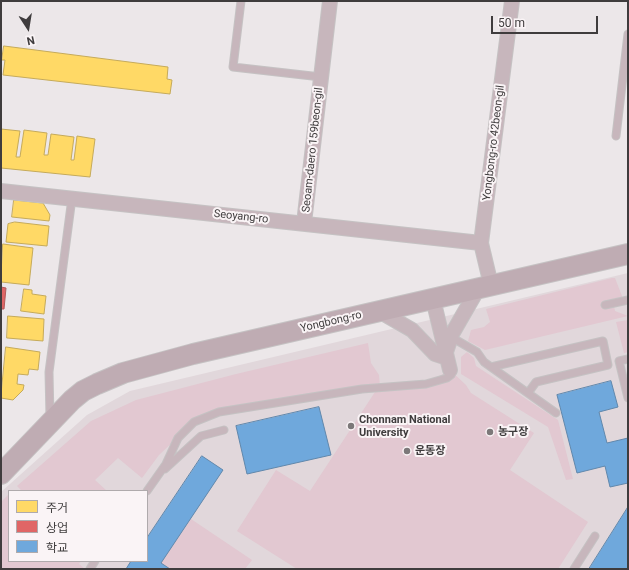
<!DOCTYPE html>
<html>
<head>
<meta charset="utf-8">
<style>
	body { margin:0 }
	#map { position:relative; width:629px; height:570px; overflow:hidden; background:#ece7e9; font-family:Roboto,"Noto Sans KR",sans-serif }
	canvas { display:block }
	.frame { position:absolute; inset:0; border:2px solid #3f3c3d; pointer-events:none }
	.legend { position:absolute; left:8px; top:490px; width:140px; height:72px; box-sizing:border-box; background:#faf4f6; border:1px solid #afaaac; margin:0; padding:5px 7px; list-style:none; font-size:12px; color:#3f3c3d }
	.legend li { display:flex; align-items:center; gap:8px; height:20px }
	.legend b { width:20px; border:1px solid #afaaac }
	.north { position:absolute; left:8px; top:8px; width:40px; height:40px; -webkit-text-stroke:3px #faf4f6; paint-order:stroke; rotate:168deg; font-size:11px; font-weight:700; line-height:16px; text-align:center; color:#3f3c3d }
	.north::after { content:''; display:block; margin:auto; width:14px; height:18px; background:#3f3c3d; clip-path:polygon(50% 0,100% 100%,50% 72%,0 100%) }
	.scale { position:absolute; left:491px; top:16px; width:107px; height:18px; box-sizing:border-box; border:2px solid #3f3c3d; border-top:0; padding-left:5px; font-size:12px; line-height:14px; white-space:nowrap; color:#3f3c3d; -webkit-text-stroke:3px #faf4f6; paint-order:stroke }
</style>
</head>
<body>
<div id="map">
<canvas width="629" height="570"></canvas>
<div class="frame"></div>
<ul class="legend">
<li><b style="height:11px;background:#ffd966"></b>주거</li>
<li><b style="height:11px;background:#e06666"></b>상업</li>
<li><b style="height:11px;background:#6fa8dc"></b>학교</li>
</ul>
<div class="north">N</div>
<div class="scale">50 m</div>
</div>
<script>
const ctx = document.querySelector('canvas').getContext('2d');
ctx.lineJoin = 'round';
function fill(path, color) {
  ctx.fillStyle = color;
  ctx.fill(path, 'evenodd');
}
function stroke(path, color, width, dash) {
  ctx.strokeStyle = color;
  ctx.lineWidth = width;
  ctx.lineCap = dash ? 'butt' : 'round';
  ctx.setLineDash(dash || []);
  ctx.stroke(path);
}
function drawText(font, color, halo, rows, align = 'center') {
  ctx.font = font + ' Roboto,"Noto Sans KR",sans-serif';
  ctx.lineWidth = 4;
  ctx.setLineDash([]);
  ctx.textBaseline = 'middle';
  ctx.strokeStyle = halo;
  ctx.fillStyle = color;
  for (const [text, x, y, turn = 0] of rows) {
    ctx.save();
    ctx.translate(x, y);
    ctx.rotate((+turn || 0) * Math.PI / 180);
    ctx.textAlign = isNaN(turn) ? turn : align;
    if (halo) ctx.strokeText(text, 0, 0);
    ctx.fillText(text, 0, 0);
    ctx.restore();
  }
}
fill(new Path2D(`
	M628,273V569H1V492L87,415L130,391ZM9,491H147V561H9Z`), '#e1d7db');
fill(new Path2D(`
	M612,278H615L622,296V299L613,301L615,311L628,316L485,350L468,341L471,330L484,327L490,322L486,309Z
	M628,320V352L624,353L616,322Z
	M368,343L371,363L379,375L380,387L219,412L194,422L159,455L142,478L118,458L95,480L107,491H22L17,486L91,421L136,400L236,374Z
	M467,352L474,358L476,366L558,420L573,479L566,480L548,427L461,374V357Z
	M450,370L466,385L471,393L534,433L510,470L588,522L558,569H297L237,531L276,470L310,491L375,392L432,380Z
	M9,494V561H81L79,564L85,569H1V502Z
	M191,519L252,560L245,569H170L161,563Z`), '#e2c8d1');
const homes = new Path2D(`
	M4,46L168,67L167,79L172,80L170,94L3,75L5,60H2Z
	M1,129L20,131L16,157H20L24,130L47,133L44,155H48L51,134L74,137L71,160H74L77,136L95,139L90,177L1,168Z
	M14,200L43,203L50,215L49,221L12,217Z
	M15,222L49,226L47,246L6,242L8,224Z
	M3,244L33,248L29,285L1,282Z
	M24,289L32,290V294L46,296L44,314L21,311Z
	M8,316L44,319L43,341L7,338Z
	M6,347L40,352L38,370L29,369L28,375L18,374L17,384L24,385L23,390L13,400L1,398Z`);
fill(homes, '#ffd966');
stroke(homes, '#c5aa5a', 1);
const shops = new Path2D(`
	M1,287L6,288L4,309H1Z`);
fill(shops, '#e06666');
stroke(shops, '#b0595a', 1);
const schools = new Path2D(`
	M611,381L618,407L599,412L607,443L628,438V483L610,487L605,466L577,473L557,395Z
	M319,407L331,455L247,474L236,426Z
	M202,456L223,470L161,563L170,569H126L131,561H147V538Z
	M628,507V569H589Z`);
fill(schools, '#6fa8dc');
stroke(schools, '#6188ac', 1);
const lane = new Path2D(`
	M241,1L233,67L321,77
	M616,136L628,34
	M605,305L628,300
	M451,337L477,352L484,362L491,367L603,341L608,365L536,382L528,393
	M628,359L619,361L628,398
	M491,367L556,413
	M50,418L49,372L72,198
	M165,469L201,436L224,430
	M147,491L166,464L178,438L194,422L219,412L362,389L426,384L447,378L451,375L450,370
	M90,569L95,561
	M574,569L595,536`);
const street = new Path2D(`
	M1,191L481,243
	M304,223L330,1
	M491,285L481,243L512,1
	M433,299L450,370
	M379,311L412,330L435,354L447,358
	M446,352L452,334L479,287`);
const secondary = new Path2D(`
	M1,474L72,400L83,391L97,384L123,373L193,354L628,254`);
stroke(lane, '#c5c2c3', 9);
stroke(street, '#c5c2c3', 16);
stroke(secondary, '#c5c2c3', 22);
stroke(lane, '#c7b6bc', 7);
stroke(street, '#c7b6bc', 14);
stroke(secondary, '#bfacb3', 20);
for (const [x, y, r, color] of [
	[351,426,4,"#7c7879"],
	[490,432,4,"#7c7879"],
	[407,451,4,"#7c7879"]
]) {
  const dot = new Path2D();
  dot.arc(x, y, r, 0, 2 * Math.PI);
  ctx.fillStyle = color;
  ctx.fill(dot);
  stroke(dot, '#faf4f6', 1.5);
}
drawText('11px', '#3f3c3d', '#faf4f6', [
	["Yongbong-ro 42beon-gil",494,143,-83],
	["Seoam-daero 159beon-gil",313,150,-84],
	["Seoyang-ro",241,217,6],
	["Yongbong-ro",331,322,-13]
]);
drawText('bold 11px', '#3f3c3d', '#faf4f6', [
	["Chonnam National",359,420],
	["University",359,433],
	["농구장",498,432],
	["운동장",415,451]
], 'left');
</script>
</body>
</html>
